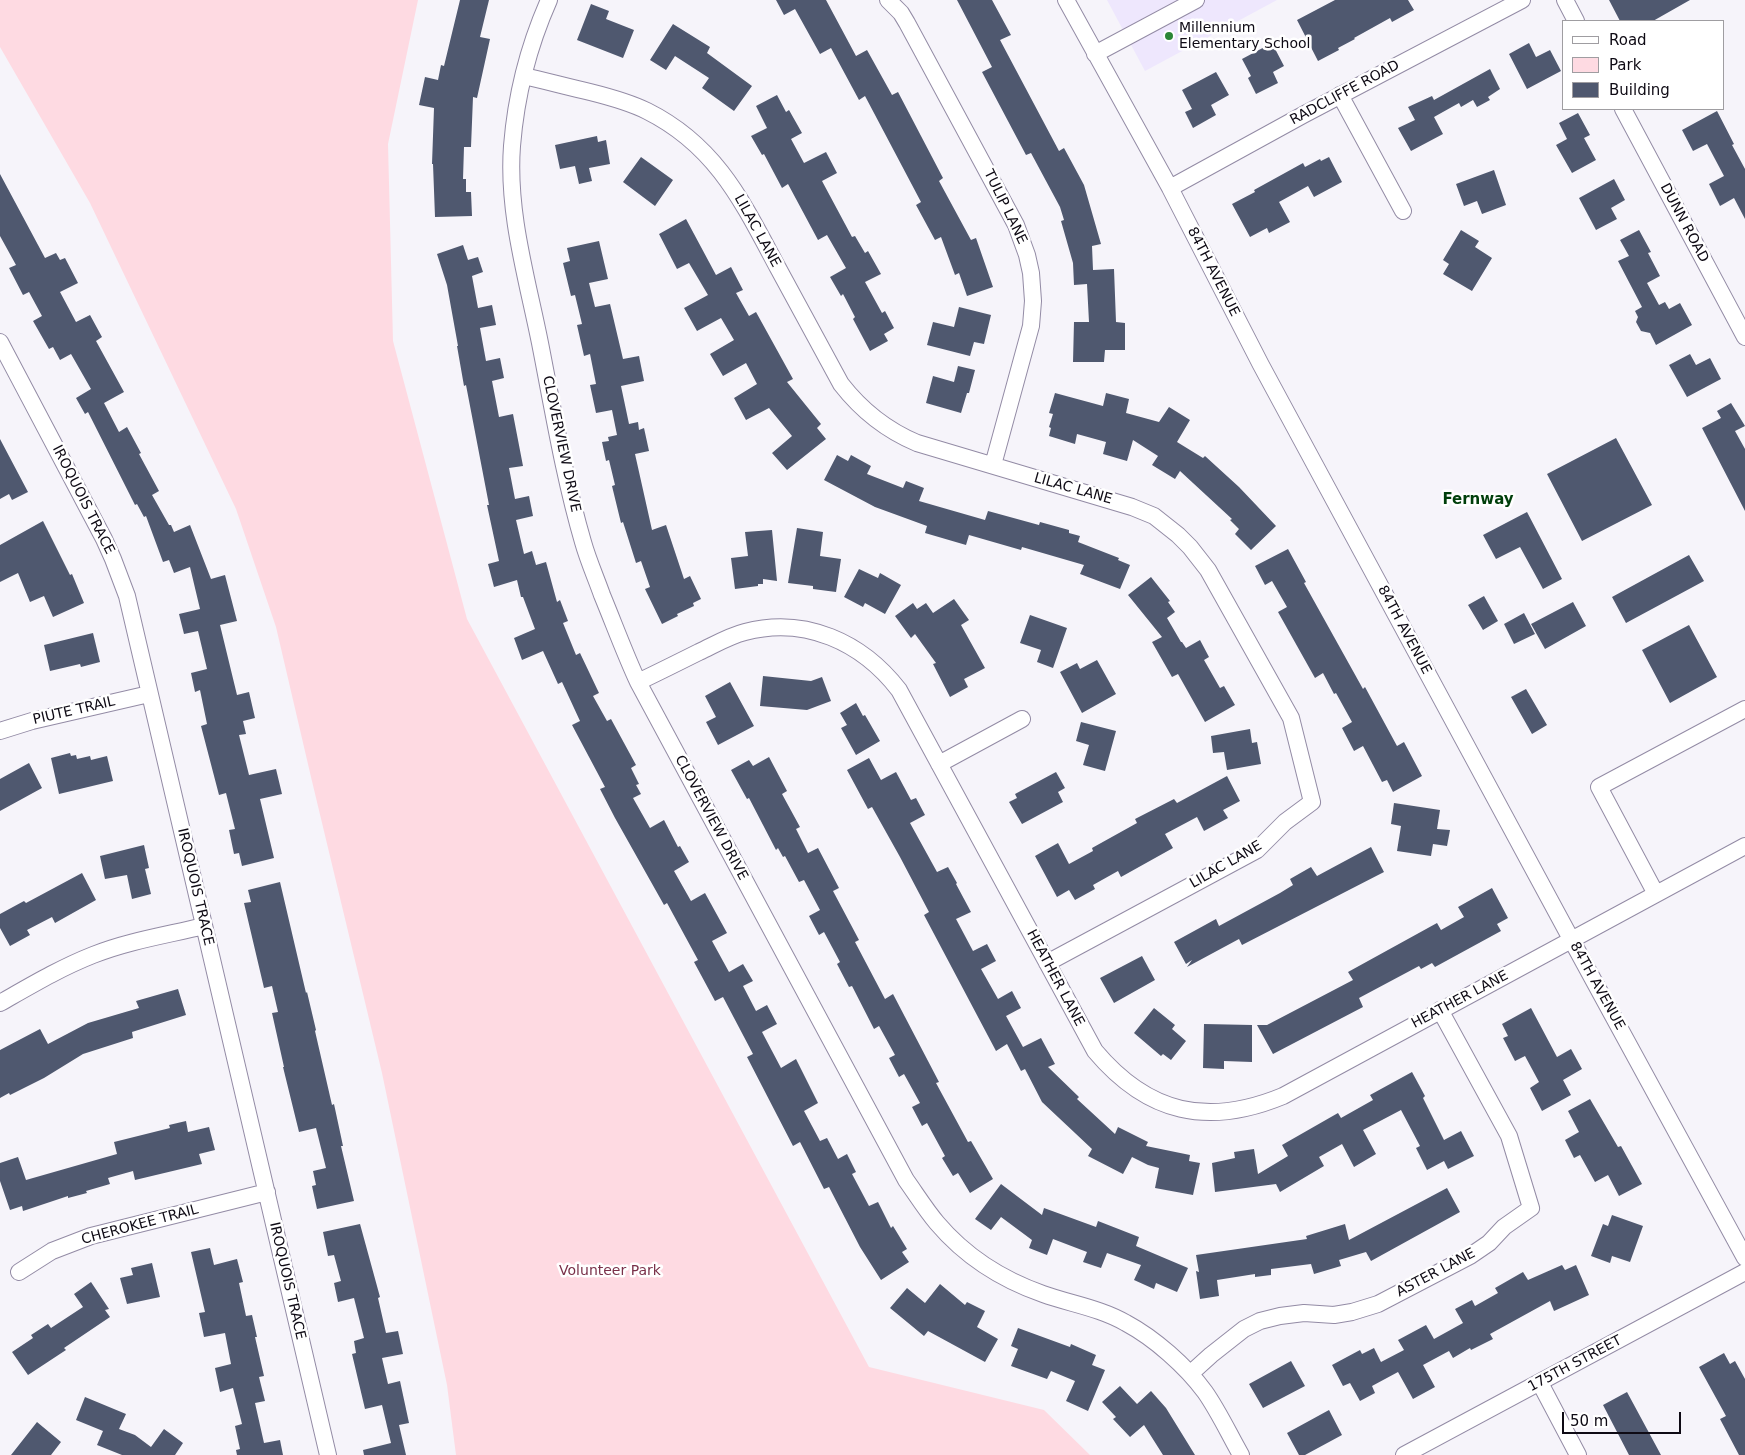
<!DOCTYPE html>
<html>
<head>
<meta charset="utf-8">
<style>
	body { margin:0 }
	#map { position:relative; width:1745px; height:1455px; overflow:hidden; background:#f6f4fa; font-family:"DejaVu Sans",sans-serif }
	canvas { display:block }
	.legend { position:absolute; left:1562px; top:20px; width:162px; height:90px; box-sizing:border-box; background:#fff; border:1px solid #9f9da1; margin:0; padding:6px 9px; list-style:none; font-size:15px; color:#0e0a14 }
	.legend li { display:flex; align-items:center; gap:10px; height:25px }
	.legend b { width:25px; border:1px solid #9f9da1 }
	.scale { position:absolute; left:1562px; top:1412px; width:119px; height:22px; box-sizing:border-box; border:2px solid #0e0a14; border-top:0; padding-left:6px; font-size:15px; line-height:18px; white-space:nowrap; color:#0e0a14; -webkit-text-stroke:4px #fff; paint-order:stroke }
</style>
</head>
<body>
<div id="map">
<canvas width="1745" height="1455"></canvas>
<ul class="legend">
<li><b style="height:6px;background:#fff"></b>Road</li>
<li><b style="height:14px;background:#fedae2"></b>Park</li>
<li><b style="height:14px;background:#4f586f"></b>Building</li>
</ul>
<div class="scale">50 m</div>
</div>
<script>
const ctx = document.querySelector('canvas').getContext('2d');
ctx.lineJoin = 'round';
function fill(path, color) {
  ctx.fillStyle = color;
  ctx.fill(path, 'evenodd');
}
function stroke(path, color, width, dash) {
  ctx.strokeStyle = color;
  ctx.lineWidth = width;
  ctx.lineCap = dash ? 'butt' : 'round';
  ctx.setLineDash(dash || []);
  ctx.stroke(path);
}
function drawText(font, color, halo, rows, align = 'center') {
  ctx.font = font + ' "DejaVu Sans",sans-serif';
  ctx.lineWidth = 5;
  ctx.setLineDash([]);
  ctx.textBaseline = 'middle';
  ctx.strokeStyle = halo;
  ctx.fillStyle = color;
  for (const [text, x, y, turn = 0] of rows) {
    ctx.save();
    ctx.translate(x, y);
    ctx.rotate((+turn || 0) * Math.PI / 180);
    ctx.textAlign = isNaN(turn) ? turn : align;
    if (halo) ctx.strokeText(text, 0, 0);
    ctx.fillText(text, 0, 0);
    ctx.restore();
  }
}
fill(new Path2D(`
	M1107,0H1277L1145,71Z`), '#eee7fd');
fill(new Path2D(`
	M0,0H418L388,144L393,341L467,619L869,1367L1044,1410L1090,1455H456L447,1385L382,1073L311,777L276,627L236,509L90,203L0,47Z`), '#fedae2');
fill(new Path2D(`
	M460,0H489L480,37L490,39L477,98L473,97L471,147H464L463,179H466V192H471L472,216L435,217L433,164H432L434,108L419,105L425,77L438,80L441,65L444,66Z
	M776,0H826L856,56L867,50L892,95L898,92L943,178L939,181L971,240L976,238L993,287L967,296L959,273L955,275L941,237L935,240L916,205L921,202L865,96L859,100L831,48L820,54L795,9L784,15Z
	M957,0H992L1011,35L1000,40L1059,151L1064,148L1084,185L1101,244L1092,246L1093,270L1114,269L1116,322L1125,323V350H1105L1104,362H1073L1074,322H1089L1087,284L1074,285L1073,263L1061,221L1064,220L1060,207L1031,153L1026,155L982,72L992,67Z
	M1335,0H1408L1414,10L1392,22L1390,18L1354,38L1355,39L1338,48L1339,50L1318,61L1297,20Z
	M1609,0H1690L1653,21H1620Z
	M591,4L609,11L606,19L634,30L623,58L577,40Z
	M673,24L710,47L707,53L752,86L734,111L702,88L709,78L675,56L666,70L650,60Z
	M1272,43L1284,66L1273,72L1278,83L1256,94L1248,78L1251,76L1242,59Z
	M1529,43L1536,57L1550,50L1561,71L1527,89L1509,54Z
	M1490,69L1500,89L1488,97L1490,100L1477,107L1473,100L1461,107L1459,103L1434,117L1443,134L1411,151L1398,128L1415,120L1408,107L1432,96L1434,100Z
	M1216,72L1229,95L1211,105L1216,115L1193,128L1185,112L1192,109L1182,90Z
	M777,95L786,112L789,110L802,133L791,139L804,163L826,152L837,173L822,181L852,237L855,236L865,253L868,251L881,274L865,282L882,313L885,311L894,328L884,334L888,341L870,351L853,319L855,317L843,294L841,296L830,277L846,268L827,235L818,240L788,184L782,188L764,154L762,155L751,136L767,128L756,106Z
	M1717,111L1734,144L1732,145L1745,169V219L1734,198L1720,206L1709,184L1724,176L1707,144L1693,151L1682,130Z
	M1578,113L1590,135L1584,138L1596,160L1572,173L1556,145L1567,139L1559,123Z
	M597,136L598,142L606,140L610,164L589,168L592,181L579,184L575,166L560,169L555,145Z
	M641,157L673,180L655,206L623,182Z
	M1329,157L1342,182L1314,197L1308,186L1279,202L1290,222L1269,233L1267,228L1250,237L1232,204L1255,192L1254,190L1303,163L1305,167L1320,159L1321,161Z
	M1494,170L1506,205L1482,214L1477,201L1464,206L1456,184Z
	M0,174L45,258L56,253L60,260L65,258L78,283L60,292L76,322L90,315L102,337L96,341L124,392L104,403L119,432L127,427L141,453L139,454L159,491L152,495L169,525H171L174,532L190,525L211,579L225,575L237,621L220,625L237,695L249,692L255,718L243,721L246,734L239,735L249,775L276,769L282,794L260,799L274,858L242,866L239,853L234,854L229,830L235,829L226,793L219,795L201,726L207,724L200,690L195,692L191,673L207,669L198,631L184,634L179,614L200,609L190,567L174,573L169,560L163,562L146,516L144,517L137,504L135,505L88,412L85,414L76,398L91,389L71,354L60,360L53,347L49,349L33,321L42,316L29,292L23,295L9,268L16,265L0,236Z
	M1614,179L1625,200L1611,208L1617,219L1596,230L1579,198Z
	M686,219L716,275L731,267L743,290L736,293L749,316L756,312L793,379L787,382L821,424L817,428L826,439L787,470L772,453L792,436L769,408L746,420L734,398L757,384L746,363L723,376L710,354L734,340L721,318L697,331L684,308L708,295L689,263L677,269L659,234Z
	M1461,230L1479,241L1475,247L1492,258L1472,291L1443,274L1449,264L1443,260Z
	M1639,230L1651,252L1648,253L1660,276L1647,283L1659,305L1665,302L1669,309L1680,303L1692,325L1656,345L1650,333L1641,331L1636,322L1638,317L1635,311L1642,307L1618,261L1629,256L1620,240Z
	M599,241L608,279L589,283L595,307L610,304L623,359L639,356L644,381L621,386L629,424L638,422L639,430L644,428L649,451L635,454L652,530L666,525L684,579L690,576L701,599L693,603L694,606L677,614L678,616L662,624L645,589L650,587L641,561L636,563L623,522L621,523L612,486L615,485L609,460L606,461L602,442L609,441L608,437L617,435L612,410L596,413L590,385L596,384L590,354L584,356L577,325L582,324L575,295L571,296L563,263L570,261L567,248Z
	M463,245L468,260L478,257L483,272L472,276L478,308L492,305L496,325L480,328L486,361L500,358L504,378L492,381L499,417L513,414L523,466L509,468L515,499L529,496L533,516L516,520L524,554L532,551L536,565L546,562L557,602L560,600L568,621L563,623L576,655L580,653L599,693L593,696L607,721L611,719L636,765L631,768L639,784L636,785L641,794L633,798L650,828L664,820L678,847L680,846L689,862L674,871L691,901L705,893L727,933L712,941L729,972L743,964L753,981L743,986L756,1011L767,1005L777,1024L762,1032L781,1068L796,1059L818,1103L804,1111L820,1141L827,1138L838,1159L847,1154L856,1172L852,1174L869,1206L878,1202L891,1228L893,1226L907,1249L902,1252L909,1262L881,1280L860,1247L829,1187L824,1189L800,1142L793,1146L747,1057L753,1054L723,997L715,1001L694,962L698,960L667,903L664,905L615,818L600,789L605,787L572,725L580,721L562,682L558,684L543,651L522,660L514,638L535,629L523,597H521L517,580L494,587L488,564L499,561L487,505H489L466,385L464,386L457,346H458L447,285L437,254Z
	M959,307L991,315L984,344L974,342L970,356L927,345L933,322L954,327Z
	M1690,354L1696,365L1710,358L1721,379L1687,397L1669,365Z
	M958,366L975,370L969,393H967L961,413L926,403L933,376L954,382Z
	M1055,393L1103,406L1106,393L1129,399L1126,413L1159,422L1169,407L1190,420L1177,442L1203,458L1205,456L1239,487L1276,526L1251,550L1235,534L1239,529L1230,520L1232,519L1180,471L1175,479L1152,465L1158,456L1133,440L1127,461L1103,454L1106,442L1077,434L1075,444L1049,436L1051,428L1049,427L1053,414L1049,413Z
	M1731,403L1745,426L1735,431L1745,449V511L1702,428L1721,418L1717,411Z
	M1616,438L1652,505L1582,541L1547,474Z
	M0,439L28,492L12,500L9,494L0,499Z
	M837,455L848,461L851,455L871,466L867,474L903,488L906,481L924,488L919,501L985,520L988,511L1039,525L1040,522L1069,530V533L1080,536L1078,542L1119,558L1118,560L1130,565L1120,589L1080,574L1084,565L1022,547L1021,550L969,535L966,545L925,533L927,526L875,507L824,480Z
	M1527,512L1562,579L1543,589L1520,547L1496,559L1483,535Z
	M43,521L70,575L72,574L84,603L53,617L44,596L30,602L18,573L0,582V545Z
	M797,528L823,532L820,556L841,559L836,592L813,589V586L788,583Z
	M772,530L777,581L763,579V584H758V586L735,589L731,558L748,556L745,532Z
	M1288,549L1306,582L1304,583L1363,689L1365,687L1397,746L1404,742L1422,776L1393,792L1387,780L1382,782L1363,746L1354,751L1342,728L1352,722L1336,693L1334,694L1323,673L1315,678L1278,612L1287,607L1272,581L1265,585L1255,566Z
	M1689,555L1704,581L1626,623L1612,597Z
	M859,569L878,578L880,573L901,585L885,614L865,603L863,607L844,597Z
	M1151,577L1170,601L1168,602L1175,612L1167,618L1181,642H1182L1186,648L1200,640L1209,657L1204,660L1220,688L1224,686L1235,705L1205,722L1178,674L1172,677L1152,642L1162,637L1128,595Z
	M1484,596L1498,621L1483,630L1468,605Z
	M954,599L969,620L961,625L985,668L964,679L968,687L950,697L933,664L936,663L915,634L911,638L895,616L913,603L917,609L926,603L933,613Z
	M1573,602L1586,626L1545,649L1531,624Z
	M1524,613L1535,634L1514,644L1504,624Z
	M1030,615L1067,628L1053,668L1037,662L1041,650L1020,643Z
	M1689,625L1717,677L1670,703L1642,650Z
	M93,633L100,662L81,667L80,664L50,671L44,645Z
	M1097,660L1116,694L1082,713L1060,672L1077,663L1080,669Z
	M763,676L811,681L822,677L831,701L807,710L760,706Z
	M730,682L754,726L718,745L706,722L716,717L705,696Z
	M1526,689L1547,725L1532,734L1511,697Z
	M856,703L863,716L865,715L880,741L856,755L841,728L847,725L840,713Z
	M1081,722L1116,731L1105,771L1083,765L1089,745L1076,741Z
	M1250,729L1252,743L1257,742L1261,764L1227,770L1224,752L1213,753L1211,736Z
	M70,753L71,756L76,755L77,759L90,756L91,760L107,756L113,781L59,794L51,758Z
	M769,757L787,791L782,794L800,827L796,829L808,853L818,848L839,888L833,891L859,940L855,942L885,999L893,994L939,1082L936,1083L968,1142L971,1141L993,1179L970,1193L958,1173L953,1176L942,1158L945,1156L927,1123L922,1126L912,1107L920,1103L904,1074L899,1077L889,1058L895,1055L879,1026L874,1029L852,986L849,987L837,964L840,962L824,932L819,935L809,916L820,910L804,880L799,882L785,856L783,857L778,848L776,850L749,798L747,799L731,770L749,760L753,766Z
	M869,758L881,780L896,772L911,800L916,798L925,815L910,823L937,872L948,867L957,883L956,884L971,912L956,919L973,951L987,944L996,961L981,969L998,999L1012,991L1021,1008L1006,1016L1023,1047L1041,1038L1055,1064L1048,1067L1079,1097L1077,1099L1115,1134L1118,1127L1148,1142L1146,1146L1190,1155L1189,1161L1200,1163L1193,1195L1155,1188L1159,1168L1148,1165L1132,1157L1123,1174L1088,1156L1092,1149L1042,1102L1025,1069L1021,1071L1007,1044L996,1051L924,915L929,912L900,857L872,807L868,809L847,770Z
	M29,763L42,788L0,811V779Z
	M1056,772L1065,788L1058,792L1063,802L1022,824L1009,802L1017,798L1015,794Z
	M1227,776L1240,801L1223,810L1228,818L1204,831L1197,817L1165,834L1173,848L1121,877L1118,871L1093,885L1095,889L1075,900L1069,890L1057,897L1035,856L1058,843L1069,864L1093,851L1092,848L1137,823L1135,819L1174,799L1177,803Z
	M1394,803L1440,810L1437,829L1450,830L1447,846L1433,844L1431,856L1397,851L1401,826L1391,824Z
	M144,845L149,868L145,869L151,894L132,899L127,875L105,879L100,856Z
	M1371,847L1384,872L1242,945L1239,939L1187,967L1192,960L1186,964L1174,942L1216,919L1219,926L1280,893L1293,885L1290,879L1311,867L1317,876Z
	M82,873L96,900L55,923L52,917L27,930L30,935L10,946L0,928V914L24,901L26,903Z
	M280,882L306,993L307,992L316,1030L315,1031L332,1105L334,1104L343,1146H341L354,1201L317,1209L312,1186L316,1185L313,1171L326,1168L316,1128L299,1132L283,1067H284L272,1013L278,1012L272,986L264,988L244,903L251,902L248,890Z
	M1492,888L1508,918L1497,924L1501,931L1435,967L1432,963L1421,969L1419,966L1359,998L1363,1007L1273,1054L1257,1025H1267L1353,980L1348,972L1437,923L1441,930L1464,917L1458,907Z
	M1142,956L1155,980L1114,1003L1100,978Z
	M178,989L186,1015L132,1032L133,1038L83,1054L44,1078L10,1095L9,1093L0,1098V1050L40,1029L48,1044L88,1023L139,1008L136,1001Z
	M1154,1008L1175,1025L1172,1029L1186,1041L1171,1060L1163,1054L1161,1056L1134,1033Z
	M1531,1008L1557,1057L1571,1049L1582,1069L1563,1080L1571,1095L1542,1111L1530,1088L1539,1082L1525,1056L1515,1061L1503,1038L1508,1036L1502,1024Z
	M1204,1024L1252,1025V1062L1224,1061V1069L1203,1068Z
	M1412,1072L1425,1096L1423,1098L1444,1140L1461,1131L1474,1156L1448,1169L1444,1161L1427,1170L1416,1148L1420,1146L1401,1110L1363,1130L1376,1154L1354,1167L1342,1144L1319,1157L1324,1166L1280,1192L1276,1184L1215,1192L1212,1163L1235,1158L1234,1152L1254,1149L1258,1174L1288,1156L1282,1145L1338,1113L1341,1118L1373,1100L1370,1095Z
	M1590,1099L1618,1147L1621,1146L1642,1184L1619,1196L1608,1175L1595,1182L1580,1155L1574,1158L1565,1140L1579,1132L1568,1111Z
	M186,1121L188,1132L209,1127L215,1150L199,1154L202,1164L135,1180L133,1171L108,1178L110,1184L86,1191L87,1193L68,1198V1196L23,1211L22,1206L10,1210L0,1181V1163L18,1157L26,1180L117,1154L114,1142L170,1128L169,1125Z
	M1001,1184L1042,1215L1044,1208L1096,1227L1098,1221L1139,1237L1136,1246L1188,1268L1177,1292L1156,1283L1154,1289L1134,1280L1141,1265L1107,1253L1101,1268L1083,1262L1087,1252L1053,1239L1047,1255L1029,1248L1032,1240L1001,1217L991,1230L975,1219Z
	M1447,1188L1460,1212L1371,1261L1366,1252L1339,1260L1341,1266L1314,1274L1311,1264L1271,1269V1275L1255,1277V1274L1217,1280L1219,1296L1200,1299L1196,1271L1199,1272L1196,1255L1307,1239L1306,1236L1345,1224L1349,1240Z
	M1612,1215L1643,1226L1630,1262L1612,1256L1610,1263L1591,1256L1603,1224L1608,1226Z
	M360,1224L380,1297L378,1298L386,1333L398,1331L403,1354L382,1358L388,1384L400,1381L409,1423L399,1425L406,1455H364L363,1450L391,1443L382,1405L365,1409L352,1354L356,1353L354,1341L364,1338L354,1298L338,1302L334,1283L341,1281L334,1255L328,1256L323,1232Z
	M210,1248L214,1265L237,1259L243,1282L239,1283L246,1316L252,1315L257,1337H255L264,1376L259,1377L265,1401L255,1403L264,1443L280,1440L283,1455H237L236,1450L240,1449L235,1426L242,1424L233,1388L220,1392L215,1368L231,1364L225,1333L204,1337L199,1313L205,1312L191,1252Z
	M152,1263L160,1297L127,1304L120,1278L133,1275L131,1268Z
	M1562,1265L1565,1270L1576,1265L1589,1295L1554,1311L1550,1301L1490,1334L1493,1339L1471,1350L1470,1348L1453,1358L1449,1351L1423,1365L1435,1387L1413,1399L1398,1372L1372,1386L1375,1393L1360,1401L1350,1383L1343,1386L1332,1365L1360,1350L1362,1354L1374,1348L1381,1362L1404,1350L1398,1340L1426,1325L1434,1339L1463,1323L1455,1309L1472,1300L1475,1306L1498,1293L1495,1288L1523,1272L1528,1280Z
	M91,1282L109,1309L105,1310L110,1317L64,1348L66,1350L28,1375L12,1352L33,1338L31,1335L48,1324L51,1328L83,1307L74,1294Z
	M940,1284L965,1305L967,1302L985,1311L977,1327L998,1339L985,1362L928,1331L924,1336L890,1308L907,1288L925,1303Z
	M1018,1328L1070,1347L1071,1344L1096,1355L1092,1365L1105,1370L1088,1411L1066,1401L1075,1381L1051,1371L1047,1379L1011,1366L1018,1349L1011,1346Z
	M1724,1353L1730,1364L1735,1361L1745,1379V1455H1739L1720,1419L1726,1416L1699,1367Z
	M1291,1361L1305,1386L1263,1408L1249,1384Z
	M1120,1386L1137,1404L1151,1391L1166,1408L1195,1455H1163L1144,1425L1130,1437L1113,1419L1116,1417L1102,1402Z
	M1627,1392L1661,1455H1629L1603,1405Z
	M85,1397L126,1414L119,1429L135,1435L151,1447L164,1429L183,1443L175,1455H122L97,1445L103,1431L76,1420Z
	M1329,1410L1342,1435L1305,1455H1299L1287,1433Z
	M37,1422L61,1442L51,1455H11Z`), '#4f586f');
const minor = new Path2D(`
	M549,0C529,45 516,96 512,146C507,212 527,278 540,343C553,409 564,477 583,542C588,560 596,578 602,595C614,624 625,654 638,682L906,1180C916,1194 926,1210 937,1223C965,1256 1003,1280 1043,1294C1071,1304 1100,1308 1126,1323C1154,1338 1186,1366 1205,1392C1219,1412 1229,1434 1241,1455
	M888,0L901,13L907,23L1016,225L1027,255L1031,273L1033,301L1031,326L993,465
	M1066,0L1170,188L1261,365L1571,939L1745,1258
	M1565,0L1576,21
	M1095,54L1196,0
	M524,76C546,81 568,87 590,92C610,97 629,102 647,111C717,146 743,203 778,268C799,307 820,346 841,384C862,411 886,430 917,443L1132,507L1154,516L1178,535L1190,547L1208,570L1291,718L1312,802L1285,822L1257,850L1047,963
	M1340,95L1403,211
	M1623,109L1745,337
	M1170,188L1303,115L1522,0
	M0,342L104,539L113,559L127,596L328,1455
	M638,682C659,672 679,662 699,652C714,645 729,636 745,632C805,616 862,642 899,690L1095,1051C1148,1114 1208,1127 1283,1096L1745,846
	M0,731L32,721L149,694
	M939,764L1022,719
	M1656,894L1599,787L1745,709
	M0,1003C30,986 60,968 93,955C128,941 167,935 204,926
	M19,1272L52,1251L91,1236L267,1192
	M1190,1374L1211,1355L1244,1329L1260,1321L1280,1316L1304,1313L1334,1315L1352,1312L1378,1304L1470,1256L1489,1243L1504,1227L1531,1208L1509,1136L1440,1010
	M1540,1383L1578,1455
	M1404,1455L1745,1272`);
stroke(minor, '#938ba5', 18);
stroke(minor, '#fff', 16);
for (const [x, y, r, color] of [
	[1169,36,5,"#2b8636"]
]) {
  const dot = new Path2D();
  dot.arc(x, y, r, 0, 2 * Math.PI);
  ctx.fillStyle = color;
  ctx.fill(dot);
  stroke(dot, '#fff', 2);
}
drawText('14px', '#0e0a14', '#fff', [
	["Millennium",1179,28],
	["Elementary School",1179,44]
], 'left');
drawText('14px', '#0e0a14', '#fff', [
	["RADCLIFFE ROAD",1345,93,-28],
	["TULIP LANE",1005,207,64],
	["DUNN ROAD",1684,223,62],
	["LILAC LANE",757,231,61],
	["84TH AVENUE",1213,272,63],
	["CLOVERVIEW DRIVE",561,444,78],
	["LILAC LANE",1073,489,16],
	["IROQUOIS TRACE",83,500,63],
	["84TH AVENUE",1404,630,62],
	["PIUTE TRAIL",74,711,-13],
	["CLOVERVIEW DRIVE",711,818,62],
	["LILAC LANE",1226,865,-30],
	["IROQUOIS TRACE",195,887,77],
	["HEATHER LANE",1055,978,62],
	["84TH AVENUE",1597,986,61],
	["HEATHER LANE",1460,1000,-28],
	["CHEROKEE TRAIL",140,1225,-15],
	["ASTER LANE",1436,1273,-28],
	["IROQUOIS TRACE",287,1281,77],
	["175TH STREET",1575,1364,-28]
]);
drawText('14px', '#793049', '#fff', [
	["Volunteer Park",610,1271]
]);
drawText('bold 15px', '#003f0b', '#fff', [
	["Fernway",1478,500]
]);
</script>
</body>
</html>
